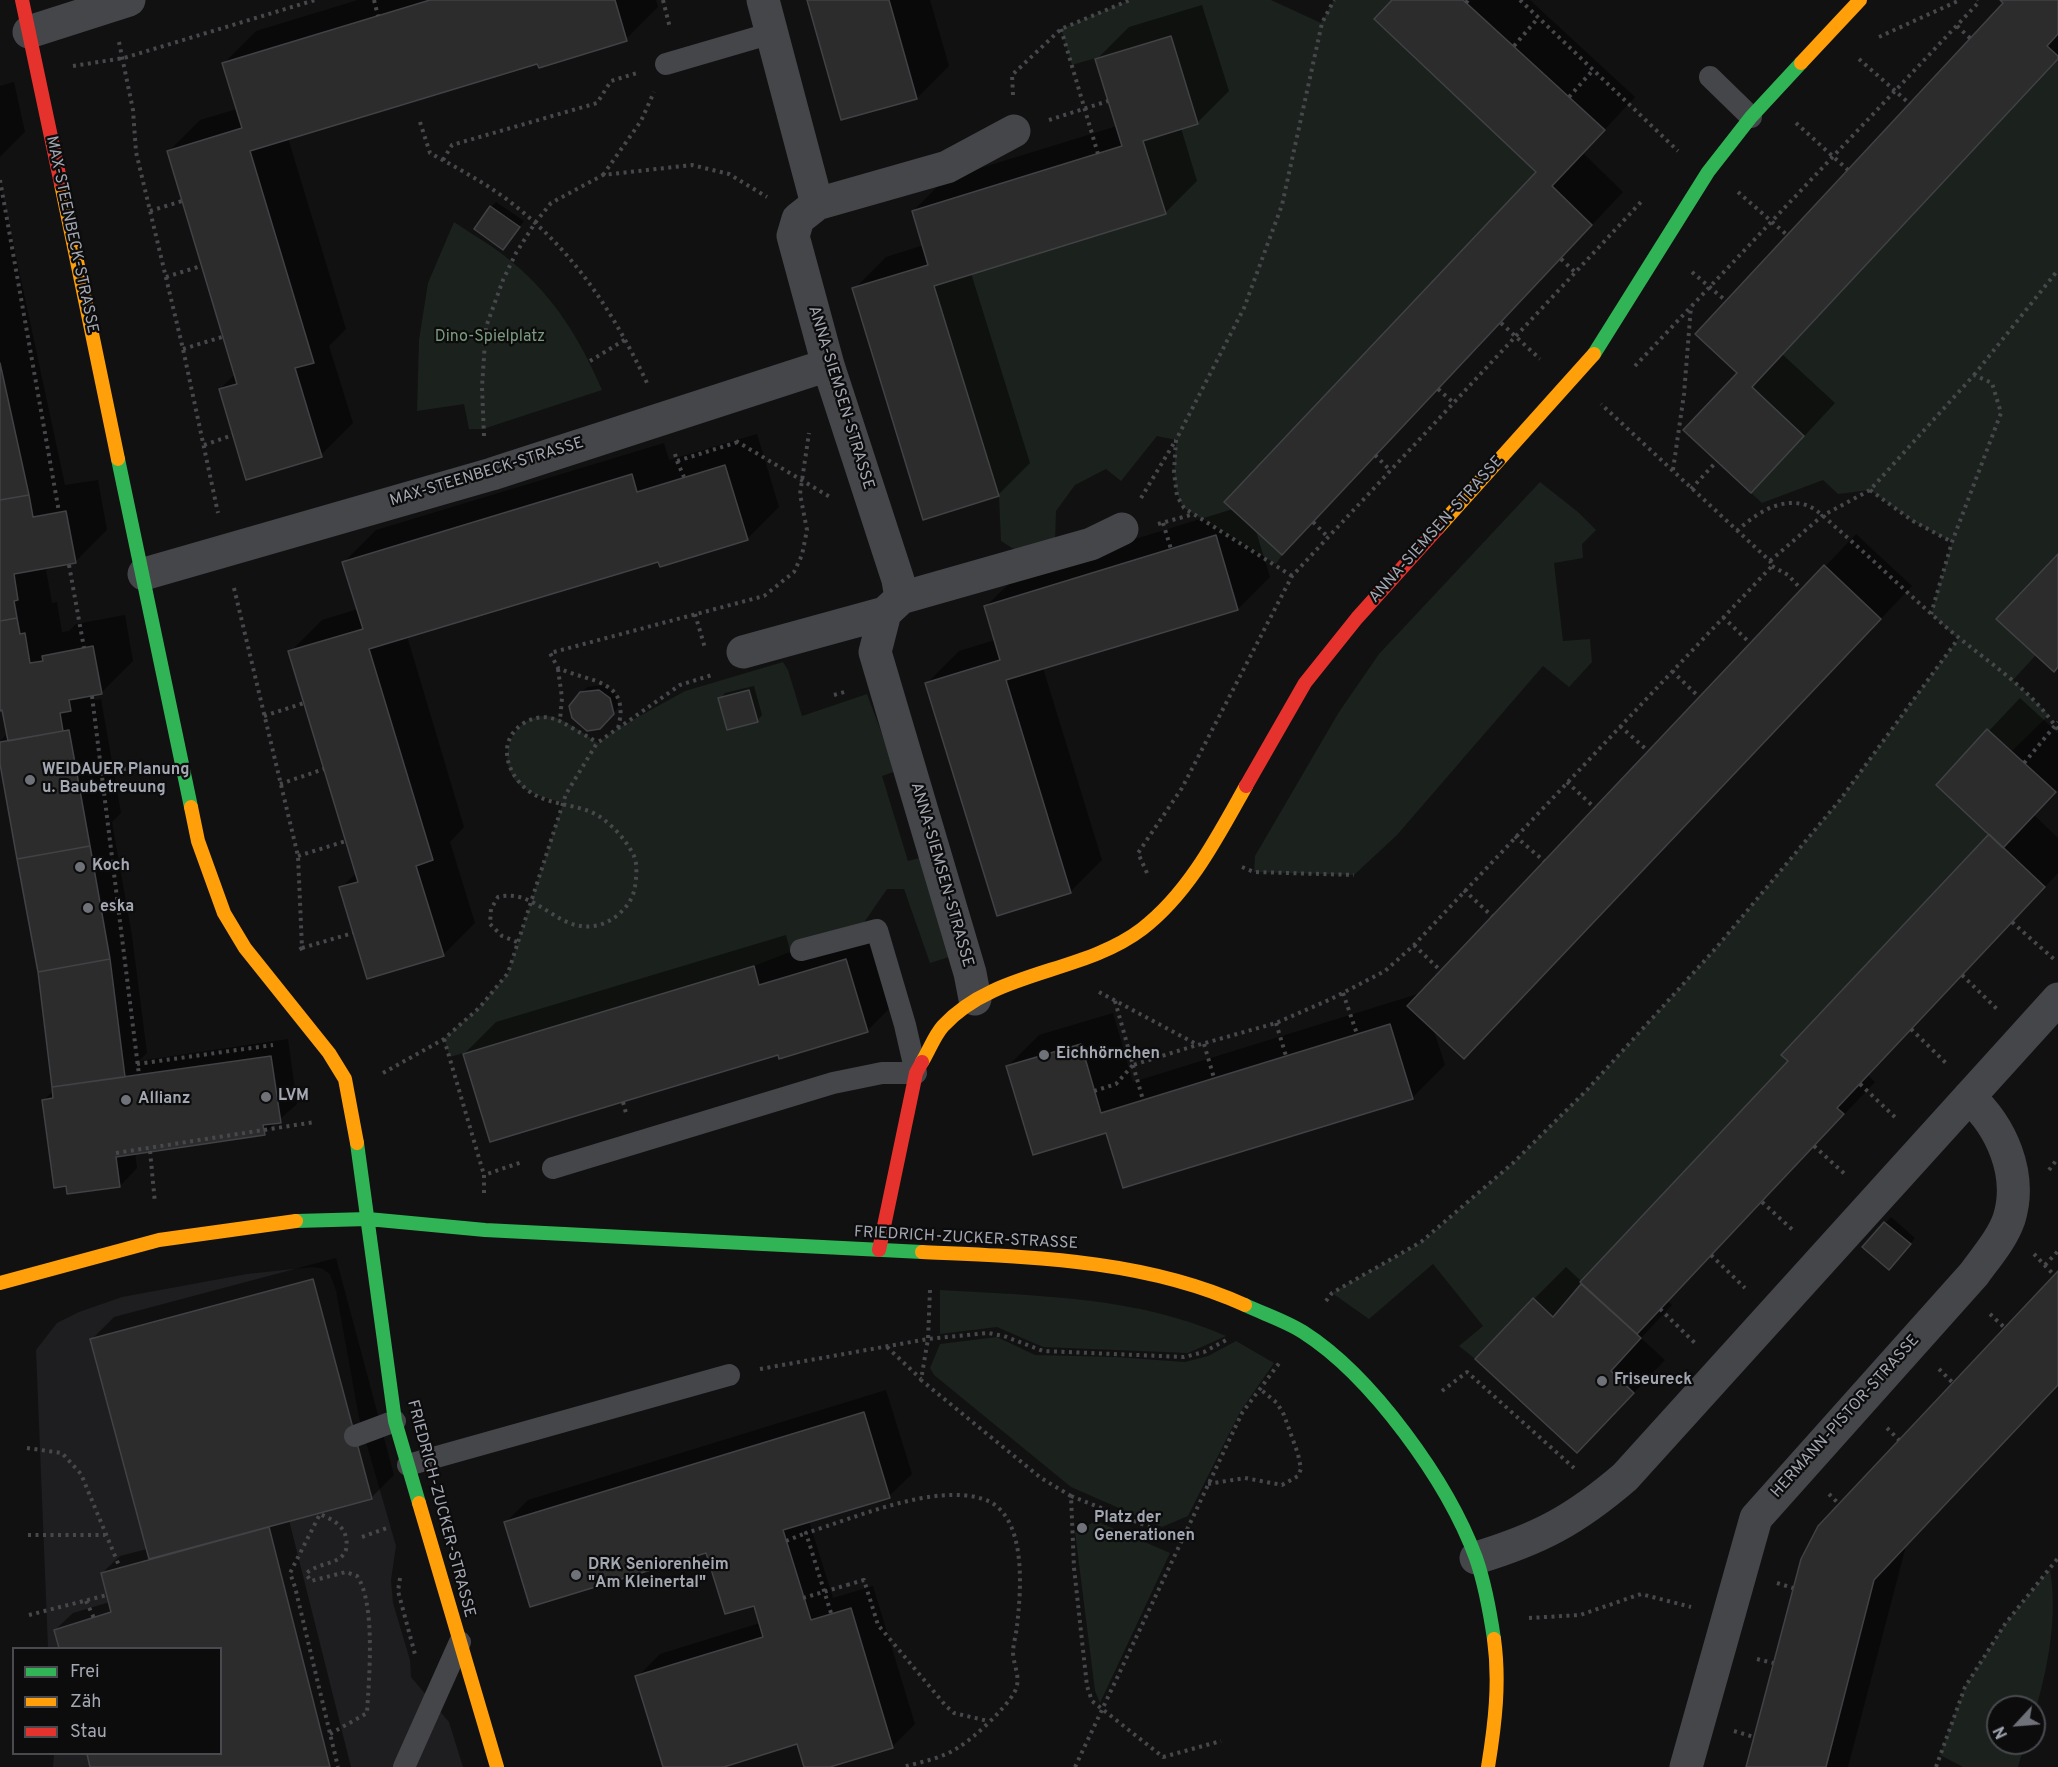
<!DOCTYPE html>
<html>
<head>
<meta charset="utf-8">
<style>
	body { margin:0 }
	#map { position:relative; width:2058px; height:1767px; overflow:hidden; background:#111112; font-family:Overpass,sans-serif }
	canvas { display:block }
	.legend { position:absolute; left:12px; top:1647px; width:210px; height:108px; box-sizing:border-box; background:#0c0c0d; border:2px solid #484a4f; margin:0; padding:8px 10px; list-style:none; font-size:18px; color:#a3a7b2 }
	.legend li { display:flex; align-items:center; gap:12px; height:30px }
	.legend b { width:30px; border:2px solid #484a4f }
	.north { position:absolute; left:1986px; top:1695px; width:60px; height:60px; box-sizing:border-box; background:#0c0c0d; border:2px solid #484a4f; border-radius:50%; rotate:244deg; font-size:16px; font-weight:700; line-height:24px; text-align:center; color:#a3a7b2 }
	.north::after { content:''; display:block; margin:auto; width:21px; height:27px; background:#70727a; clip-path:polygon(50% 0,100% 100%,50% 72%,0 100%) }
</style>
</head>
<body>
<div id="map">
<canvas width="2058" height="1767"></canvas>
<ul class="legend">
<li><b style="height:8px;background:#30b455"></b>Frei</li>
<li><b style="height:8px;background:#ff9f0a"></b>Zäh</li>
<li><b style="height:8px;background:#e5322d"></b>Stau</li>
</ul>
<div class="north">N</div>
</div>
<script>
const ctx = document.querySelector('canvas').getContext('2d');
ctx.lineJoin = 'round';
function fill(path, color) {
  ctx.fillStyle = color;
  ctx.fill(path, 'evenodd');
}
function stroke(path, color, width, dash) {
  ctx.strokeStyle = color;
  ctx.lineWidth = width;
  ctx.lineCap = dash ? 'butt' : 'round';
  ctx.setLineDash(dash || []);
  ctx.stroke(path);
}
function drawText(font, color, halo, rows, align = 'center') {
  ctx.font = font + ' Overpass,sans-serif';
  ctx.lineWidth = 4.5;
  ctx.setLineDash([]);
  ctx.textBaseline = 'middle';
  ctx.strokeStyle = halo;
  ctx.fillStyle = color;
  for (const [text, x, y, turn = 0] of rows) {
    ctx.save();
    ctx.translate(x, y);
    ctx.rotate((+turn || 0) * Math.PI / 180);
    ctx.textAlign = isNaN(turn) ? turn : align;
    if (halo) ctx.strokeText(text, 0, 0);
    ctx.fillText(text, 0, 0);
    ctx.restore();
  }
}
fill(new Path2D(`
	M312,1267L321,1268L330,1274L336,1290L359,1417L396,1546L391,1580L393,1603L410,1660L411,1677L449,1722L463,1767H53L54,1754H220V1648H48L36,1350L57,1323L79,1312L122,1297L247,1274Z`), '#1e1e20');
fill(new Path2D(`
	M1130,0H1271L1321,23L1334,0H1392L1374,20L1536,172L1224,502L1282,555L1276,564L1184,508C1171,487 1175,464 1176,440L1157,436L1121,481L1106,469L1075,485L1056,511L1055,544L1023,555L1001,541L999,496L934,286L1166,214L1143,141L1198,124L1171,36L1072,65L1061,29Z
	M2058,59V554L1997,619L2036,655L2013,680L2049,715L2012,751L1987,729L1936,785L1989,834L1781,1055L1788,1061L1580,1282L1581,1284L1553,1317L1532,1298L1475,1359L1459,1346L1483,1326L1433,1264L1369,1319L1332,1293L1422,1242L1513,1163L1587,1090L1716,948L1840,800L1958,639L1931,614L1952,542L1913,521L1870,490L1838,494L1823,480L1762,503L1751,493L1804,436L1752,387Z
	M454,222C473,235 495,247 512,262C554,296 581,341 602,390L483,429H469L464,404L417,411L419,340L428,283Z
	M1540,482L1578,512L1596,530L1582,544L1583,558L1554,563L1563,641L1590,639L1592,662L1569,687L1543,666L1397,835L1354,875L1254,872L1255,856L1339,712L1379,654Z
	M783,662L788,670L802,716L867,694L896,771L882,776L908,861L923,857L952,956L930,963L904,889H887L863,924L754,966L450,1057L444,1039L480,1007L508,973L563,803C548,798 534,796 521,786C495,764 509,718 544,716C562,715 583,734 598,743L618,728L685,691Z
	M940,1290C1036,1296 1136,1296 1226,1336L1188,1353L1043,1347L997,1327L940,1334Z
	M997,1337L1035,1355L1116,1357L1185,1362L1208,1356L1236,1341L1274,1363L1240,1412L1188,1516L1162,1527L1071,1487L934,1375L930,1368L940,1344Z
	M1096,1521L1170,1553L1100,1703L1095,1691L1075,1532Z
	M2050,1569C2058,1616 2048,1669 2034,1715V1707H1998V1743H2025L2018,1767H1963L1940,1755L1965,1687L2005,1624Z`), '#1b211c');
fill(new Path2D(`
	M358,0H656L658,7L626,39L538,62L288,138L346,329L329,346L353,423L321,455L220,389L235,374L168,152L200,120L237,109L224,63L256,31Z
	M809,0H930L949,66L917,98Z
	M1394,0H1530L1635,97L1583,153L1623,192L1282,553L1255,528L1270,577L1238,609L1043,668L1102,860L1070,892L927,683L959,651L995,640L985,607L1018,575L1233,509L1538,172Z
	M2002,0H2058V59L1782,354L1835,403L1783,459L1739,373L2006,3Z
	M1202,5L1229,91L1197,123L1181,128L1197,181L1165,213L971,273L1030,463L998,495L854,289L886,257L924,245L913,211L945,179L1117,126L1097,59L1129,27Z
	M14,82L25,132L0,157V86Z
	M0,182L65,485L98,480L107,530L75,562L50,567L46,570L52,603L57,602L62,632L69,631L76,624L125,615L133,661L101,693L94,694L95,700L101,699L121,813L112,822L132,936L147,1053L139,1061L288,1039L297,1104L264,1133L135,1152L137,1168L120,1186L43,1101L54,1090L39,972L0,756V741L8,733L4,708L0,709Z
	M496,202L524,221L503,248L491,207Z
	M757,434L779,507L747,539L659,560L407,636L464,827L450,842L475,923L443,955L341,888L357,872L290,652L322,620L358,609L344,562L376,530L664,443L669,460Z
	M1856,534L1912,586L1496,1025L1433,1028L1445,1065L1413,1097L1107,1131L1007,1067L1039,1035L1113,1013L1133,1082L1421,993Z
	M604,685L615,693L619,707L599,728L581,693L587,687Z
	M754,686L762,715L757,721L720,699L725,693Z
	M2020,698L2058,733V790L2034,815L2058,838V873L1868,1075L1875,1082L1667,1301L1672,1305L1641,1338L1665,1360L1609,1419L1534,1299L1566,1267L1582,1282L1790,1061L1991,834L1938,785Z
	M878,928L899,999L867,1031L778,1053L464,1054L496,1022L786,935L791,954Z
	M1891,1217L1915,1238L1895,1262L1864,1247Z
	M336,1258L394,1475L371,1498L289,1520L351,1767H92L88,1754H220V1648H60L55,1630L73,1613L110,1602L102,1573L120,1556L147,1549L91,1340L114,1317Z
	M2058,1273V1385L1906,1546L1848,1767H1747Z
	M886,1390L912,1474L889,1496L809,1521L833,1598L873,1586L915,1724L893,1746L825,1767H806L798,1743L719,1767H665L637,1677L660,1654L760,1623L755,1604L707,1551L506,1522L528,1500Z`), '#0007');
const building = new Path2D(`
	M430,0H615L627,41L539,68L537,64L250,151L314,363L295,368L322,457L246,480L219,389L237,384L167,151L242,128L222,63Z
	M807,0H889L917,99L841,120Z
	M1392,0H1463L1605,130L1552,186L1592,225L1282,555L1224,502L1536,172L1374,19Z
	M2000,0H2058V34L2047,46L2058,56V59L1752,387L1804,436L1751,493L1683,430L1737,373L1695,334L2003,3Z
	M1171,36L1198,124L1143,141L1166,214L934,286L999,496L923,520L852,288L928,265L912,211L1122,146L1095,59Z
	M490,206L520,227L503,250L474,229Z
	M0,363L29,495L0,500Z
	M725,465L748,540L660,567L658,562L369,649L433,860L416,866L444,956L367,979L339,887L358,882L288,651L363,629L342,562L632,474L637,492Z
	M29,495L33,517L66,511L76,563L14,574L18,600L14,601L17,618L0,621V500Z
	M1216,535L1238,610L1006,680L1071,893L997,916L925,683L1000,660L984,606Z
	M2058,554V667L2054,672L1996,619Z
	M1824,565L1881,619L1464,1059L1407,1006Z
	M17,618L20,634L25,633L30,663L43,661L42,656L93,646L102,694L69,700L71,711L60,713L63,731L8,741L2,710L0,711V621Z
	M599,690L610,698L614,714L600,729L587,731L572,718L569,706L580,692Z
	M749,690L758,722L727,730L718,698Z
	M1987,729L2056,792L2003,848L1936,785Z
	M69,730L90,846L17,859L0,764V742Z
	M1989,834L2045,887L1837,1108L1844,1114L1637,1334L1580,1282L1788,1061L1781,1055Z
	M90,846L110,959L38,972L17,859Z
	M110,959L125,1077L52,1087L38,972Z
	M846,959L868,1032L779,1059L778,1055L490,1142L463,1054L754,966L759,985Z
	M1390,1024L1413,1099L1123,1188L1106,1133L1033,1155L1006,1066L1081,1044L1101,1113Z
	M271,1056L281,1123L263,1125L265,1135L116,1157L120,1187L67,1194L66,1186L54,1188L42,1100L53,1098L52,1087Z
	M1884,1222L1911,1244L1889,1270L1862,1247Z
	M2058,1271V1385L1874,1580L1826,1767H1746L1801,1559L1818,1526Z
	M313,1279L372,1499L149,1559L90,1339Z
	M1581,1284L1641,1338L1611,1371L1634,1393L1577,1453L1475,1359L1533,1298L1553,1317Z
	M864,1412L890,1498L783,1530L811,1620L851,1608L893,1748L830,1767H804L797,1744L724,1767H663L635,1676L763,1637L754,1606L725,1614L706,1553L530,1607L504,1522Z
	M269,1527L330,1767H90L87,1754H220V1648H59L54,1630L111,1612L101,1573Z`);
fill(building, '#2c2c2d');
stroke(building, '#414245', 1.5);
stroke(new Path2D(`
	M374,0L378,16
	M663,0L670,28
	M1520,0L1678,151
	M1466,3L1468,0
	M1957,26L1971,39
	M1061,29L1098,154
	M1879,37L1960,0
	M119,42L133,110L136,152L183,349L218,513
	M1514,46L1538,18
	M1859,59L1910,104
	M73,66L124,58L315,0
	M1013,95L1012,75L1061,29L1130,0
	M1569,97L1593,70
	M1049,120L1108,101
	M420,122L430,153C457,168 484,182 509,201C573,250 613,311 647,383
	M1796,123L1848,170
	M443,160L452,145L597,103L611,81L637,73
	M603,175L641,121L654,92
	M0,180L59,512
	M1738,192L1787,235
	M150,211L182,201
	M1561,259L1576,273
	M1692,272L1726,301
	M166,277L201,266
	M1501,323L1540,359
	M183,349L222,337
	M590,361L626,339
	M1635,366L1979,2L1978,0
	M1974,375L2058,270
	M1438,389L1455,404
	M484,436L482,387L486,327L503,280L516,253L535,223L551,203L603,175L692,165L729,174L767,197
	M736,441L830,497
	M204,445L233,435
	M675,454L677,461L738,442
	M1375,455L1391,471
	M677,461L684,477
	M1673,470L1684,394L1691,306
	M1691,489L1717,461
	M1870,490L1913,521L1952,542
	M1141,498L1174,443
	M1313,522L1328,537
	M1163,523L1171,549
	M1158,524L1194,514
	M1737,531C1755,514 1780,497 1806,505C1818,509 1829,522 1839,530C1872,559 1904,590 1937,619C1977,656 2028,684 2058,730
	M1770,561L1822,516L1870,490L1974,375L1992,383L2001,413L1952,542L1931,614
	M69,565L84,648
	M1772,566L1788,575L1801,589
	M1292,576L1184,508L1177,496L1174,472L1176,440L1244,308L1282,205L1322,23L1334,0
	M234,588L298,856L302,948L297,951
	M695,614L705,648
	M1723,617L1750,643
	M558,669L562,698L560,720
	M1672,671L1699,697
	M834,695L848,691
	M92,696L139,1075
	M264,716L304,703
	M1620,726L1648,751
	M618,728C631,679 591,683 558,668L550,653L764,596L794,572L802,555L807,530L800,494L809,433
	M2024,763L2058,722
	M101,774L144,765
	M1567,782L1595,808
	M280,784L324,769
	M1515,836L1544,861
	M298,856L346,841
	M1242,867L1254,872L1354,875
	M1147,873L1138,853L1182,788L1292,576L1641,202
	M1464,890L1492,916
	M2012,922L2056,961
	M517,942L502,936L490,924L491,909L498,897C537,887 559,936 599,925C616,920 632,905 635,887C636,878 638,865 634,856C626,839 607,818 589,811C572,805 553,804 537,796C510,783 492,743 524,723C543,712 556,718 574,729C582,734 590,737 597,743
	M1414,945L1441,971
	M302,948L353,933
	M1962,975L1998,1010
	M1099,992L1198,1045L1276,1023L1331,999L1385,971L1414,945L1772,566L1770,561L1601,404
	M1343,993L1357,1034
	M1115,1001L1133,1065L1197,1045
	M1276,1023L1286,1056
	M1911,1029L1947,1064
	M444,1039L484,1175
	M1204,1044L1214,1078
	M137,1064L273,1045
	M1133,1065L1143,1100
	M383,1073L444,1039L480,1007L508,973L566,794L597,743L680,685L712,675
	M1860,1084L1898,1120
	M1094,1091L1116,1084L1133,1065
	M623,1102L626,1113
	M1814,1146L1847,1176
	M150,1151L155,1203
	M116,1153L315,1122
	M2049,1170L2058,1158
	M484,1193V1175L522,1162
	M1762,1202L1795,1232
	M2034,1254L2054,1275
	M1711,1255L1745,1288
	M2045,1265L2058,1251
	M930,1290L928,1339L921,1380L1041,1478L1071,1496L1074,1568L1087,1686L1092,1701L1163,1757L1221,1741
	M1326,1301L1332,1293L1421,1242L1513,1163L1587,1090L1716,948L1840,800L1958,639
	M1660,1309L1696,1344
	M1990,1314L2005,1328
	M887,1347L921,1379
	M760,1369L928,1339L988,1333L1004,1336L1043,1351L1184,1357L1204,1352L1228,1339
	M1939,1369L1953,1383
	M1442,1391L1467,1372L1574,1468
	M1887,1428L1899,1440
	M27,1448L62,1453L81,1474L120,1568
	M1208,1484L1245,1478L1282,1485L1298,1476L1301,1469L1298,1454L1284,1415L1277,1403L1260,1389
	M1829,1494L1839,1504
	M1071,1496L1182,1540
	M28,1535H105
	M362,1537L387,1528
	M786,1541L806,1533
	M400,1578L398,1591L416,1658
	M1777,1583L1793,1588
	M847,1585L864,1580L878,1625L946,1706L954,1713L988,1721
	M86,1601L94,1618
	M831,1613L806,1533C855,1518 934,1483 983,1499C1028,1513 1021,1591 1017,1626C1016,1635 1013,1645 1013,1653C1014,1668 1022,1679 1014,1693C1004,1710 975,1737 959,1747C943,1758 921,1762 903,1767
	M29,1615L107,1595
	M1529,1618L1580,1615L1641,1594L1691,1607
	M1757,1659L1773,1663
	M1734,1731L1754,1737
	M330,1734L367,1713C369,1679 376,1603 357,1576L346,1572L311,1581L306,1574C318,1560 352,1567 346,1538C344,1525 331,1519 320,1514L290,1573L295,1587L338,1767
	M1075,1767L1242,1413L1280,1362
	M1936,1767L1965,1687L2005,1624L2058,1558`), '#47484b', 4, [3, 4.5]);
stroke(new Path2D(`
	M666,64L772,33
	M1710,77L1751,117
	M553,1168L833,1083L882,1073H916L905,1025L877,930L801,950
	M355,1436L395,1421
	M408,1465L729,1375
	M404,1767L460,1642`), '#45464a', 22);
stroke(new Path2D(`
	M763,0L817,204
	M29,32L129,0
	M144,574L492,474L828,365
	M901,598L1091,544L1122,529
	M743,652L885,613
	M975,999L970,973L875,652L885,613L901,598L898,580L828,365L793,236L798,219L817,204L947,167L1014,131
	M1476,1558C1539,1539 1575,1520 1625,1477L2058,999
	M1686,1767L1756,1518L1974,1274C1987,1256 2002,1239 2009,1219C2023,1174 2001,1126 1969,1097`), '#45464a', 33);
stroke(new Path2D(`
	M1594,354L1708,172L1751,117L1801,63
	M118,459L191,807
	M357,1143L395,1421L419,1503
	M296,1221L368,1219L485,1230L922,1252
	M1245,1305C1264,1314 1286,1321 1303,1332C1372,1376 1448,1482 1476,1558C1485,1584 1490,1612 1494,1639`), '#30b455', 14);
stroke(new Path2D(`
	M1801,63L1860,0
	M61,184L118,459
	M1438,528L1594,354
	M191,807L198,841L224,913L245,948L329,1053L345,1079L357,1143
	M922,1062C929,1051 934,1036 943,1026C994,970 1083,974 1142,929C1189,893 1218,836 1246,786
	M922,1252C1031,1257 1144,1259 1245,1305
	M0,1283L159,1240L296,1221
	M419,1503L497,1767
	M1488,1767C1495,1724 1500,1682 1494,1639`), '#ff9f0a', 14);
stroke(new Path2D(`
	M22,0L61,184
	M1246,786L1305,683L1357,618L1438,528
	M879,1250L916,1073L922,1062`), '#e5322d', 14);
stroke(new Path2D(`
	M803,1598L847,1585`), '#47484b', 4, [3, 4.5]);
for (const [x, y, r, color] of [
	[30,780,6,"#70727a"],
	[80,867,6,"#70727a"],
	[88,908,6,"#70727a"],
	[1044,1055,6,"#70727a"],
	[266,1097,6,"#70727a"],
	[126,1100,6,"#70727a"],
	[1602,1381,6,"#70727a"],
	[1082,1528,6,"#70727a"],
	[576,1575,6,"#70727a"]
]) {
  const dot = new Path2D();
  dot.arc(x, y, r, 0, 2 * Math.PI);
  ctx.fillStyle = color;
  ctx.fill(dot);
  stroke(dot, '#0c0c0d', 2);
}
drawText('16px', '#a3a7b2', '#0c0c0d', [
	["MAX-STEENBECK-STRASSE",71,235,78],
	["ANNA-SIEMSEN-STRASSE",840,398,73],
	["MAX-STEENBECK-STRASSE",487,473,-17],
	["ANNA-SIEMSEN-STRASSE",1437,530,-48],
	["ANNA-SIEMSEN-STRASSE",941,875,74],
	["FRIEDRICH-ZUCKER-STRASSE",966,1239,3],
	["HERMANN-PISTOR-STRASSE",1846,1417,-48],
	["FRIEDRICH-ZUCKER-STRASSE",440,1509,75]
]);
drawText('16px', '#7b9b7e', '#0c0c0d', [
	["Dino-Spielplatz",490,338]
]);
drawText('bold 16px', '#a3a7b2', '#0c0c0d', [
	["WEIDAUER Planung",42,771],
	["u. Baubetreuung",42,789],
	["Koch",92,867],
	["eska",100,908],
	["Eichhörnchen",1056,1055],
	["LVM",278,1097],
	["Allianz",138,1100],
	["Friseureck",1614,1381],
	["Platz der",1094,1519],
	["Generationen",1094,1537],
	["DRK Seniorenheim",588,1566],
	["\"Am Kleinertal\"",588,1584]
], 'left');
</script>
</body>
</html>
